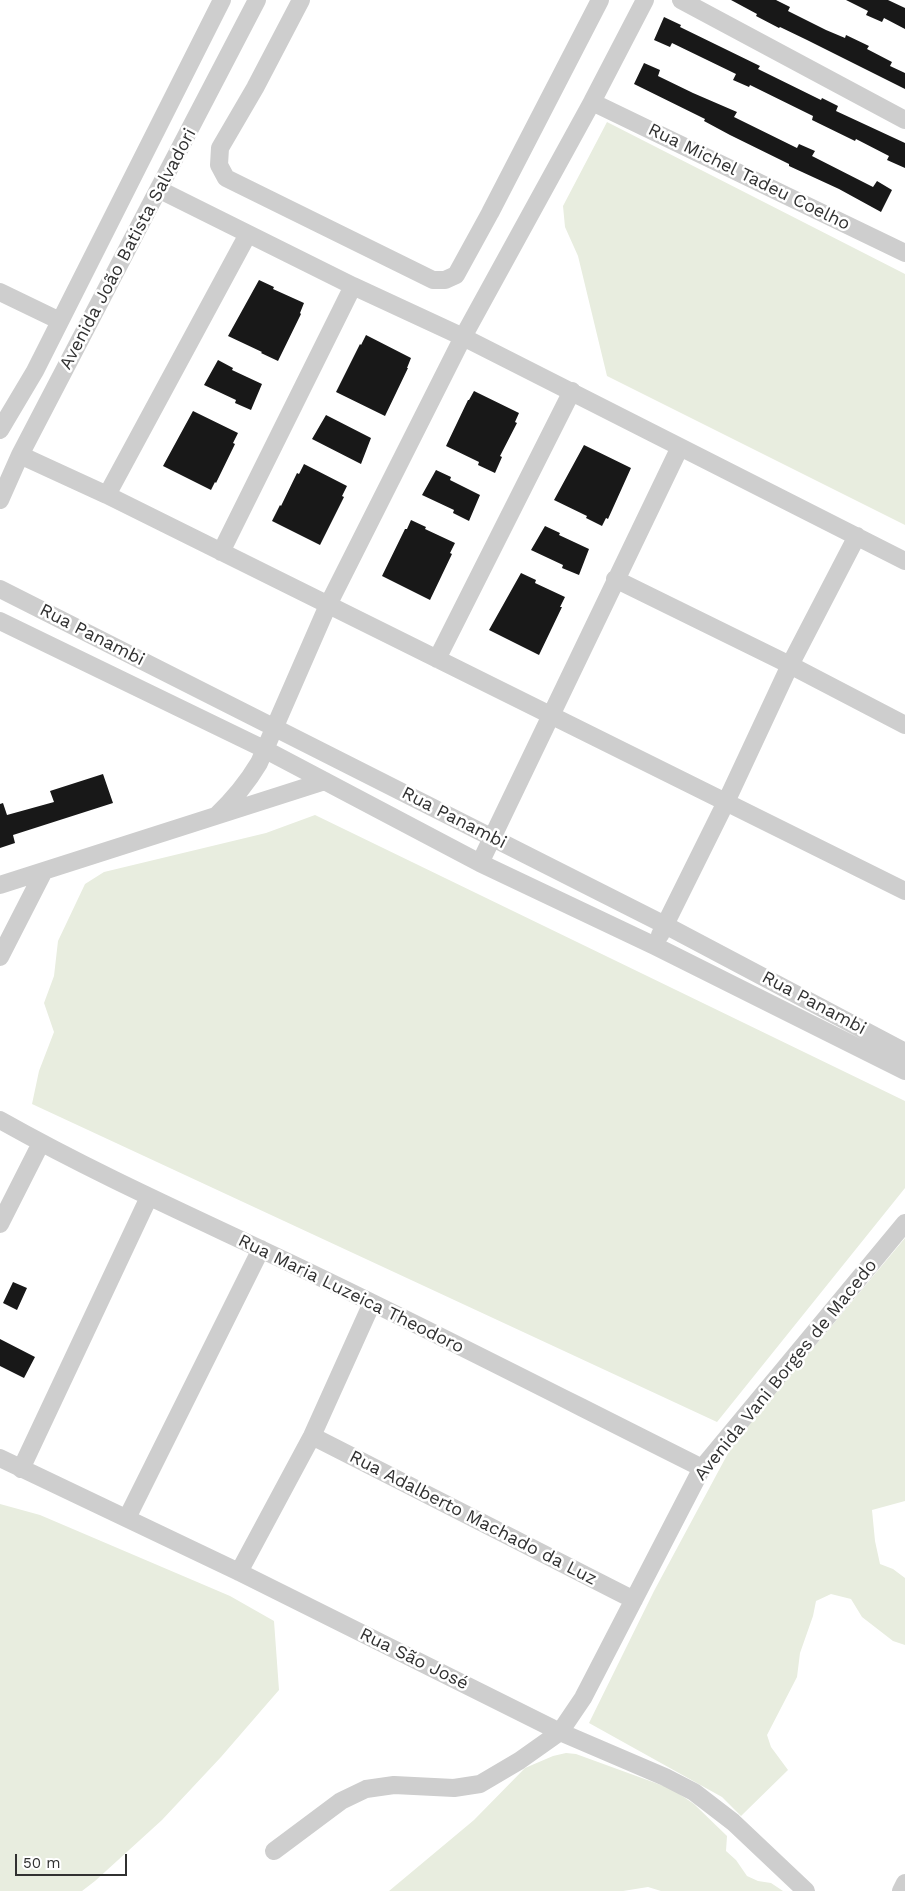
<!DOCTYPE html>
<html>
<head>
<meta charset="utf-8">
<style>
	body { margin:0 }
	#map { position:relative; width:905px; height:1891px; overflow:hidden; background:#fff; font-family:"Work Sans",sans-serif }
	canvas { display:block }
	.scale { position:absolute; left:15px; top:1854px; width:112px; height:22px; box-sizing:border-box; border:2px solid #313131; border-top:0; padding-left:6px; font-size:15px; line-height:18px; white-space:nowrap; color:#313131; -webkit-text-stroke:4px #fff; paint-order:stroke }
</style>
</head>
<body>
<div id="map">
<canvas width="905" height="1891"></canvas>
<div class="scale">50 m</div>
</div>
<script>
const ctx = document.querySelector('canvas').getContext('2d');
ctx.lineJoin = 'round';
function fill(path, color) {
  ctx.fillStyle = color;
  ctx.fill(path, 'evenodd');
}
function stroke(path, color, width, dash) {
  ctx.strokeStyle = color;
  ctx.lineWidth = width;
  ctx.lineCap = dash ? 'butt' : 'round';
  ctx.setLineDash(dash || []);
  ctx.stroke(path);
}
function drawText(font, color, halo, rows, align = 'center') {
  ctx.font = font + ' "Work Sans",sans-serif';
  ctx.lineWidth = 5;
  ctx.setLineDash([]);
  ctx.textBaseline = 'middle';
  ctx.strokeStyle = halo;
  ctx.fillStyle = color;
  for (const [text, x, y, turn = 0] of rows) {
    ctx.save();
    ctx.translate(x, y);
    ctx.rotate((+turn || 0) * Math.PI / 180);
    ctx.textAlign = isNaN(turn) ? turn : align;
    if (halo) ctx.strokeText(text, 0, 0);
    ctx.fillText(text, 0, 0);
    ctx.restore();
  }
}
fill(new Path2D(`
	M607,122L905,274V525L607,376L578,256L565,227L563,206Z
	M315,815L905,1101V1188L717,1422L32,1104L39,1071L54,1032L44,1003L54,976L58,941L85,884L104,872L266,833Z
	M905,1238V1501L872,1510L875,1541L880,1564L893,1569L905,1578V1645L893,1641L862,1617L851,1599L831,1594L816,1601L813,1616L800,1653L797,1677L767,1735L771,1747L788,1770L741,1816L722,1797L589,1723L654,1591L733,1444Z
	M0,1504L40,1515L230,1596L274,1621L279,1690L221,1757L162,1820L95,1881L82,1891H0Z
	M566,1753L576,1754L672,1789L694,1804L727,1836L726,1851L736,1860L747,1876L758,1881L771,1883L783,1891H661L648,1887L623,1891H389L474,1820L525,1768L553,1756Z`), '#e8eddf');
fill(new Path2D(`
	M731,0H776L790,7L788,11L826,30L845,38L846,35L869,46L867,49L892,62L890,66L905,73V89L807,40L780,27L779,28L756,16L757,14Z
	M846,0H888L905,8V29L884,18L882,22L866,15L868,11Z
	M664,17L681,25L680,27L760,66L758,69L821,100L822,98L838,106L836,111L905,143V168L887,160L889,156L856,139L855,141L812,120L813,116L750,85L749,87L733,80L736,74L672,43L670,47L654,40Z
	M644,63L660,70L658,76L693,93L737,112L734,117L797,148L799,144L815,151L812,156L873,187L877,181L892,190L881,212L839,189L789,166V164L730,135L704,121L705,119L634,84Z
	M259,280L274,287L273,289L304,303L300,313L301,314L278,361L261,353L262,352L228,336Z
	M366,335L411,358L407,368H408L385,416L336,392L360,344L361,345Z
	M218,360L233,368L232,370L262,384L251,410L235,403L236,400L204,385Z
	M474,391L519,413L515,422L517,423L500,456L502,457L495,473L478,465L479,462L446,446L468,400H469Z
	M193,411L238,433L233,443L235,444L216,483L215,482L211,490L163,466Z
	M326,415L371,438L361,464L312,439Z
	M584,445L631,468L608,519L606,518L602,526L586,518L587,516L554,500Z
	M304,464L347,486L342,496L344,497L320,545L272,521L280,505L281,506L297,473L299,474Z
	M436,470L451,477L450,480L480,495L469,521L453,513L454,510L422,495Z
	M411,520L426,527L425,529L455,543L450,553L452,554L430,600L382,576L405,529H407Z
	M545,526L560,533L559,535L589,549L579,575L562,568L563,565L531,550Z
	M521,573L536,580L535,583L565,597L560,607H562L539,655L489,630Z
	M103,774L113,803L13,835L15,843L0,848V804L3,803L7,815L54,802L50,791Z
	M13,1282L27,1288L17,1310L3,1303Z
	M0,1339L35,1357L24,1378L0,1366Z`), '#181818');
stroke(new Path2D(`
	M301,0L255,88L220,148L219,165L226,178L433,280H445L456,275L490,213L600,0
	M681,0L905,120
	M592,102L905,253
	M160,190L353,286L463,337L905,561
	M0,292L60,321
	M0,430L35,371L222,0
	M20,455L107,495L905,891
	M107,495L248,234
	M0,500L20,455L257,0
	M221,552L353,286
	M615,579L790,665L905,725
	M0,589L665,925L905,1052
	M0,621L264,749L480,863L655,946L905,1071
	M437,659L572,391
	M217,815C234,799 247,783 259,763L328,605L463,337L592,102L645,0
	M480,863L680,447
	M0,885L325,781
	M660,935L726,802L790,665L857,536
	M0,957L44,871
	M0,1120C101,1177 207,1223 311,1273C442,1336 572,1403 702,1468
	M0,1224L41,1143
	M312,1436L634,1600
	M0,1458L239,1572L560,1732L665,1777L694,1792L733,1822L806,1891
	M21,1469L149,1197
	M127,1518L261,1249
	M239,1572L312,1436L372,1303
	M274,1851L341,1801L366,1789L394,1785L454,1788L480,1784L519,1761L560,1732L583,1698L702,1468L905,1223
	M901,1891L905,1883`), '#cecece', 18);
drawText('18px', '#313131', '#fff', [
	["Rua Michel Tadeu Coelho",749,177,26],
	["Avenida João Batista Salvadori",128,249,-62],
	["Rua Panambi",92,635,27],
	["Rua Panambi",454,818,27],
	["Rua Panambi",814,1003,28],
	["Rua Maria Luzeica Theodoro",351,1294,26],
	["Avenida Vani Borges de Macedo",786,1370,-51],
	["Rua Adalberto Machado da Luz",473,1518,27],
	["Rua São José",414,1659,26]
]);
</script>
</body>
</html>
